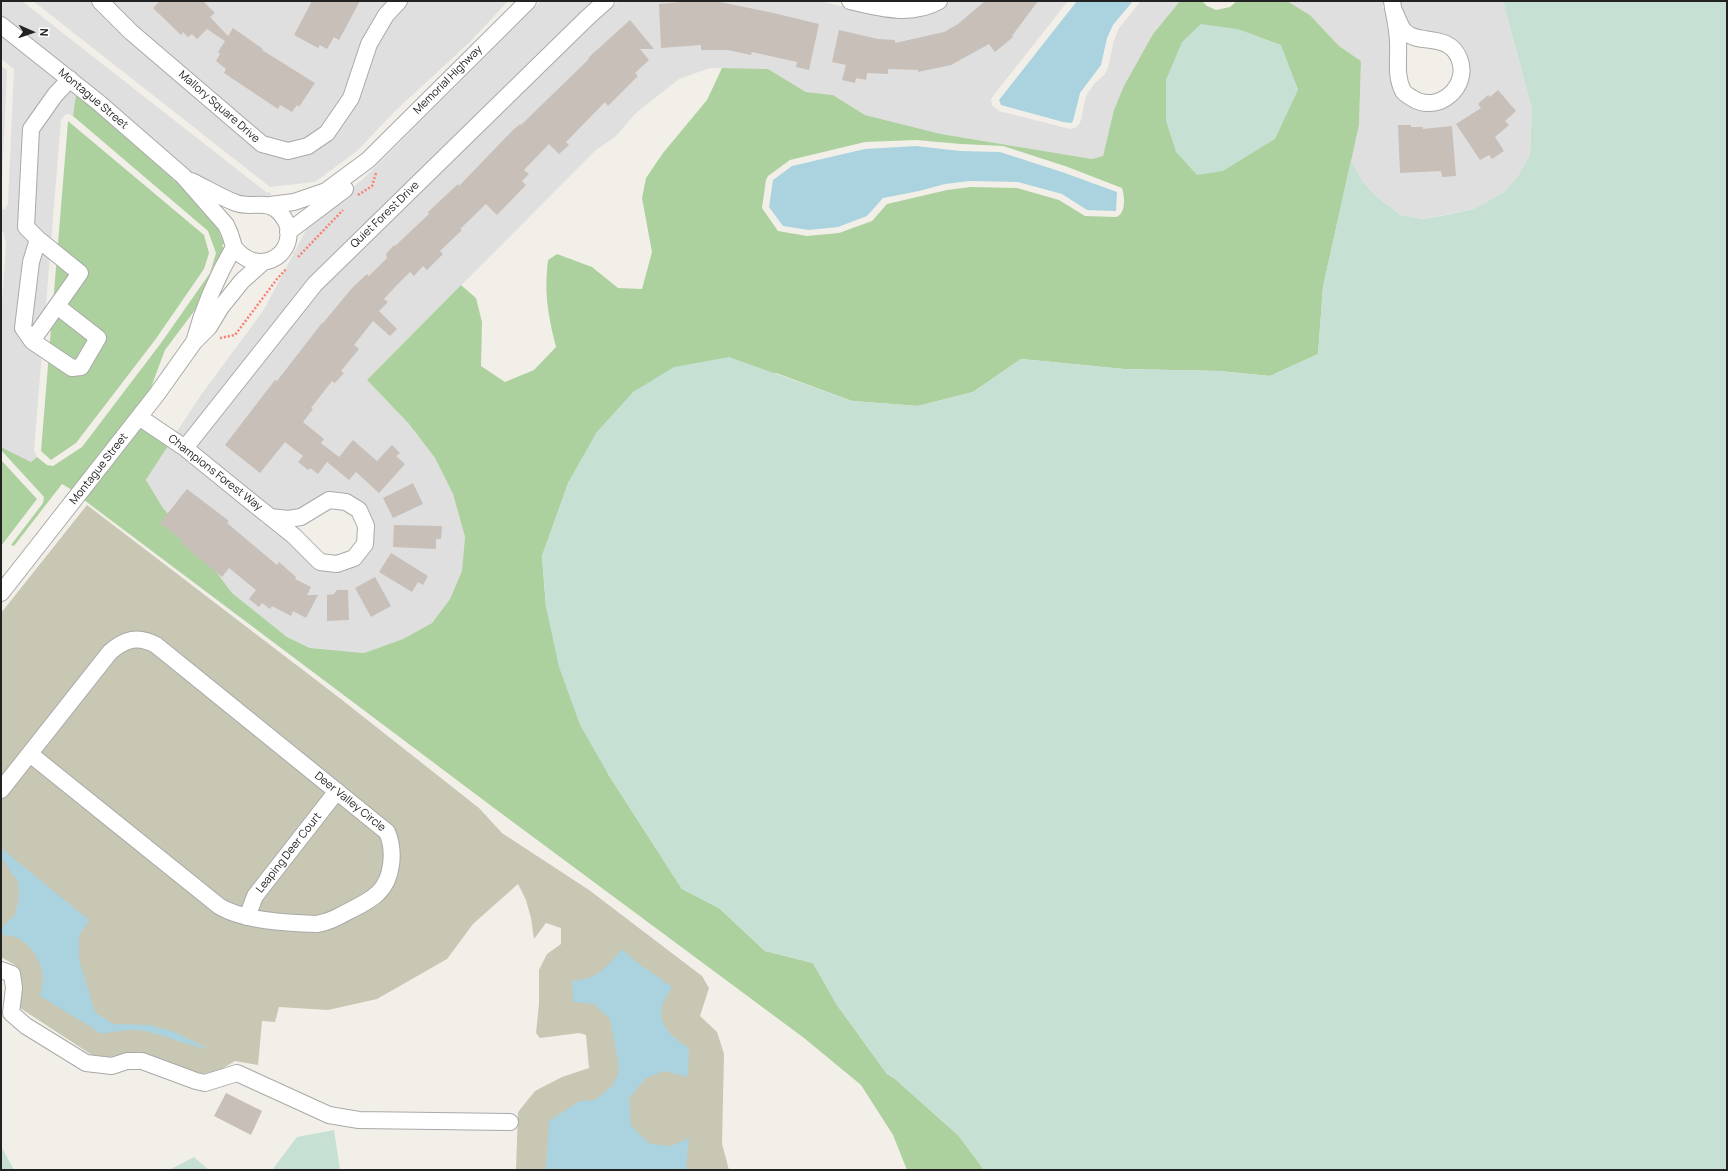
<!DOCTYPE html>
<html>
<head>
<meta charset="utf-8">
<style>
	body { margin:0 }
	#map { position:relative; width:1728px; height:1171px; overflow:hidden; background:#f2efe9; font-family:Manrope,sans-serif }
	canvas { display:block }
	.frame { position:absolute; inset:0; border:2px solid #222; pointer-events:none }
	.north { position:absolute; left:12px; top:12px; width:40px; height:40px; -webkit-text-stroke:3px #fff; paint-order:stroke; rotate:92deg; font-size:11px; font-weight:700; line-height:16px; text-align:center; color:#222 }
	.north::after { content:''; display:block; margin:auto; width:14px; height:18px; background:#222; clip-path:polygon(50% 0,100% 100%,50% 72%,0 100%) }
</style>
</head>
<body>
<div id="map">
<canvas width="1728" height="1171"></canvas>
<div class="frame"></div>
<div class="north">N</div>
</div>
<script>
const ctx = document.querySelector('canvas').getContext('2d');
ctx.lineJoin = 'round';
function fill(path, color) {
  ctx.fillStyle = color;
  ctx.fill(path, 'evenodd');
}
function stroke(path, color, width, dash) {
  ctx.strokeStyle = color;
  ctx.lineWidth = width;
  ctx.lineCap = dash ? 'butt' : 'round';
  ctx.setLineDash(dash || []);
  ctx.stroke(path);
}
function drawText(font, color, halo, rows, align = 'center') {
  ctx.font = font + ' Manrope,sans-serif';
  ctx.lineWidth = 3;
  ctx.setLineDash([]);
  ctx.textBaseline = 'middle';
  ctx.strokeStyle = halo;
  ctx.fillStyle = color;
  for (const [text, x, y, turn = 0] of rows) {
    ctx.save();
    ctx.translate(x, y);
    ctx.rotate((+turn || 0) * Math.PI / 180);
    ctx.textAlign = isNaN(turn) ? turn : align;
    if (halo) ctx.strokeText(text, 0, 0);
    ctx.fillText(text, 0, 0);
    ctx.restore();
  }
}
fill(new Path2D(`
	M1,1H22L266,192L271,193L270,198L260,196L247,198L239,196L188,171L104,96L13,24L1,16Z
	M33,1H508L471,41L395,111L357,151L315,182L270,187Z
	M541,1H595L309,278L184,438L176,433L201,395L263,311L311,221L362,180Z
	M619,1H819L875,14L896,18L917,16L941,9L951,1H1068L993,96L991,100L992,105L999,111L1070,129L1075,128L1080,123L1086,96L1094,84L1104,75L1108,68L1114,40L1119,28L1141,1H1180L1153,34L1125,88L1109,131L1103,156L1092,159L941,134L865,115L833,95L806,92L768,69L710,68L679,79L636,113L615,137L596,150L579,167L367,380L409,424L435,458L453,494L465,537L463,571L450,599L432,623L403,639L364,653L311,648L287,637L232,593L197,546L163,508L146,480L147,479L168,446L180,454L261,520V523L266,524L331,571L332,573L338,572H344L374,526L367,508L364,505L347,494L325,493L297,510L288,512L273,510L196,447L322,288L594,22Z
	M1287,1H1384V5L1382,6L1385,11L1390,43V79L1396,95L1413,107L1429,111L1448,106L1462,94L1469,74L1468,58L1455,40L1439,33L1422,31L1411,26L1401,7L1400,1H1503L1532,109L1530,155L1518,176L1504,192L1474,209L1423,219L1401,215L1377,197L1363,182L1351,160L1359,125L1361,61L1339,46L1310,15Z
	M1,34L76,94L73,116L69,114L65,115L61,120L34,450L37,457L31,462L1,447V317L6,244L4,234L1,228V210L5,209L8,204L14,69L1,59Z
	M1,66L7,70L1,204Z`), '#e0dfdf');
fill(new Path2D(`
	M87,505L337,696L479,808L502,833L589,890L702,976L709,988L700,1016L717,1032L724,1054L722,1144L729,1170H516L518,1112L535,1091L562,1077L589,1068L586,1035L579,1033L540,1038L536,1033L539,1004V970L547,954L561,944V928L546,923L534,939L531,918L526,900L518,884L473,924L447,959L377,999L328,1010L279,1007L275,1022L262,1021L258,1065L235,1061L218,1071L200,1074L137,1052L109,1057H95L17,1006L21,977L15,965L1,957V613Z`), '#c7c7b4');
fill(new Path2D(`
	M1180,1H1202L1207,6L1216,10L1230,7L1237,1H1287L1310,15L1339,46L1361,61L1359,125L1323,287L1318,354L1270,376L1219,371L1124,369L1021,359L973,392L918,406L852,401L776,373L569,481L542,556L546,607L608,774L682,889L719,908L765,951L813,963L837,1005L887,1074L894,1078L959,1136L984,1170H907L893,1135L861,1085L804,1038L490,805L84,500L141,427L168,446L146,480L163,508L197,546L232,593L287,637L310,648L364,653L403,639L432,623L450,599L462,571L465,537L453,494L435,458L409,424L367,380L461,285L476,298L482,322L481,366L505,382L534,370L556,347C548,315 544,293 548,260L557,254L592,267L618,288L642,289L652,252L642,198L646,178L663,153L707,100L722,68L768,69L806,92L833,95L865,115L941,134L1092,159L1103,156L1114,110L1124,86L1153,34ZM1237,29L1280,45L1298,90ZM916,140L961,144L1003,146L1065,166L1122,188C1125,197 1126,214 1116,217L1085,216L1059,200L1017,188L971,187L947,190L887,204L872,221L839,233L807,236L778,231L762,208L766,180L768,176L790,160L865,142Z
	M76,94L172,178V179L177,182L218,229L224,244L222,245L224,248L213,267L195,310L165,350L150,390L72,490L62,484L14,546L11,545L43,503L44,497L1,450V447L31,462L37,457L47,465L53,466L82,447L161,343L210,273L216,253L208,231L73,116Z
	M68,121L204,235L209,253L204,269L155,340L76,443L51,460L41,451Z
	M1,460L37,499L1,546Z`), '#add19e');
fill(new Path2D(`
	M1503,1H1727V1170H984L959,1136L894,1078L887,1074L837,1005L813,963L765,951L719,908L682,889L608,774L580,725L559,667L546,607L542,556L569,481L596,433L633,392L674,367L729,357L852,401L918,406L973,392L1021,359L1124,369L1219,371L1270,376L1318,354L1323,287L1351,160L1363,182L1377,197L1401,215L1423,219L1446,215L1474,209L1504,192L1518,176L1530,155L1532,109Z
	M1201,24L1237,29L1281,45L1298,90L1275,139L1223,171L1197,175L1176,152L1166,121V80L1182,42Z
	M334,1130L340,1170H272L297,1137Z
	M1,1146L14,1170H1Z
	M194,1157L209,1170H169Z`), '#c6e0d4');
fill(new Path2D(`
	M1077,1H1133L1113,25L1107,38L1101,65L1080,93L1073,121L1071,123L1063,122L1001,105L999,100Z
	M916,146L960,151L1000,152L1062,172L1117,192L1116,211L1087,210L1062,194L1018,182L970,181L945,184L919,191L883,198L867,216L838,227L809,230L783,226L769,207L773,180L792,166L865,149Z
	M1,848L89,920L79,936V960L95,1012L113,1024L148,1025L172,1031L209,1049C188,1046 170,1037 149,1032C135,1028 116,1031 102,1034L40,996C41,990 43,983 43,977C41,956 24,933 1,935V928L14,916L19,899L18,882L1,857Z
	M622,949L635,961L672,987C669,993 663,1000 662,1007C657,1025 676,1041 689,1048L688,1077L664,1071L646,1078L629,1098L631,1126L650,1144L671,1146L689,1138L686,1170H546L549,1121L580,1101L595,1100L612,1086L619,1072L618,1061L610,1019L594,1004L573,1002L572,981C599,979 605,968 622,949Z`), '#aad3df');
fill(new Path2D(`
	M160,1H203L215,13L210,17L228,36L233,28L263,49L262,50L315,83L299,107L297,105L292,112L280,105L278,109L224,73L226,69L216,61L220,54L218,52L225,41L207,29L197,39L192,34L188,37L183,32L181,35L153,8Z
	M312,1H360L339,40L334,37L327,49L320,45L318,48L294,35Z
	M985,1H1038L1012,36L1013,37L995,52L989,44L951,65L918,72V70L888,69V74L867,73L866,80L856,78L855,83L842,80L846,65L832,62L839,30L878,39L895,40V43L944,32L958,24Z
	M681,2H720L769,12L819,24L809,70L796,67L797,62L752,52L751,55L728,50H701V45L661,48L659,4Z
	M630,20L654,49H640L649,60L635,73L638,76L608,106L605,102L566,142L569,145L559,154L549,144L524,170L529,174L522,181L526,185L497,215L486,204L460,229L462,230L440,251L443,254L427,270L423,266L414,276L410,272L394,288L384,299L388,302L379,311L397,329L390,336L373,321L354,345L359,349L341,371L344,373L335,383L332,381L311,408L313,409L303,422L324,439L321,443L339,457L353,440L377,461L392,445L400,453L396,456L405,464L379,493L356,472L349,480L327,462L318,474L310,468L308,470L298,462L303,456L285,442L260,473L225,445L275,380L277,381L322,323H323L352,288L367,274L369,276L387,258L386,254L394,245L395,246L429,214L428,212L458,184L459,186L512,131L520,124L521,125L589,59L588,58Z
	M1498,90L1516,111L1505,121L1509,125L1495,137L1504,151L1492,159L1489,155L1480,160L1456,124L1481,108L1478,104L1488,95L1490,97Z
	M1398,125H1411V127H1423V129L1452,126L1456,176L1442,177L1441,171L1400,173Z
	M413,483L423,504L393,518L383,498Z
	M187,489L229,521L227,523L277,565L279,562L296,577L295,579L311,587L307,595H318L306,618L293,611L291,616L272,606L270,609L262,603L259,607L249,599L256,590L229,568L222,577L181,543L183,541L160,523Z
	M394,525L442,526L441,539H436V549L393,547Z
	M391,553L428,576L423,585L418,582L412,592L379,572Z
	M375,577L391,606L371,617L355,588Z
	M337,590H348L349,620L327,621V595L334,594Z
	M226,1093L262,1111L251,1135L214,1116Z`), '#c7bfb8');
const minor = new Path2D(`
	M100,1L131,32L262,144L288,151L308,146L327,133L351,98L369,44L386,15L399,1
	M850,1C879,8 911,17 939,1
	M1392,1C1394,15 1398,29 1398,43C1399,60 1395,75 1403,91C1405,94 1409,96 1412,98C1438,115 1471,86 1459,58C1448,32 1419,46 1404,31C1400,26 1397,16 1393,9
	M1,25L98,102L183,176L226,225L230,234L234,247C216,278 203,309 194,342
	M191,181C206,188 220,197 236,203C252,209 268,198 281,214C284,218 287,222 288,227C294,259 255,276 234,247
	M270,205L294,202L326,191L368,160L528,1
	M288,232L345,189
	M38,239L31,262L23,328L32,341L80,273L38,239L26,227L31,129L55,95L70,79
	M32,341L72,368L81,367L98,338L57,306
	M139,417L185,448L249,500L294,536L320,562L337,564L354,558L365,544L366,526L359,510L346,502L329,500L301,517L288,519L270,517
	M185,448L315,284L588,17L606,1
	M1,593L157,394L194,342L209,327L221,307L242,281L262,263
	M1,790L110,652C125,639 138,635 156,645L387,832C395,850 393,879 378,893C370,901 359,906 349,911C338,917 329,922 317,924C288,923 243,921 219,906L30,754
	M247,917L255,896L337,791
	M1,970L12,974L14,988L11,1013L26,1026L86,1063L112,1066L127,1061H142L196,1081L205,1083L237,1073L329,1115L359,1120L510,1122`);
stroke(minor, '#a9a9a9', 18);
stroke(new Path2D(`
	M358,195L372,186L376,173
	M298,257L343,210
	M220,338L235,335L277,279L286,269`), '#fa8072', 2.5, [2, 2]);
stroke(minor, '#fff', 16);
drawText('11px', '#222', '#fff', [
	["Memorial Highway",448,80,-45],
	["Montague Street",93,99,40],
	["Mallory Square Drive",219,107,41],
	["Quiet Forest Drive",385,215,-44],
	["Montague Street",99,469,-52],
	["Champions Forest Way",215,473,38],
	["Deer Valley Circle",350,802,39],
	["Leaping Deer Court",289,853,-52]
]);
</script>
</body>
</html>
